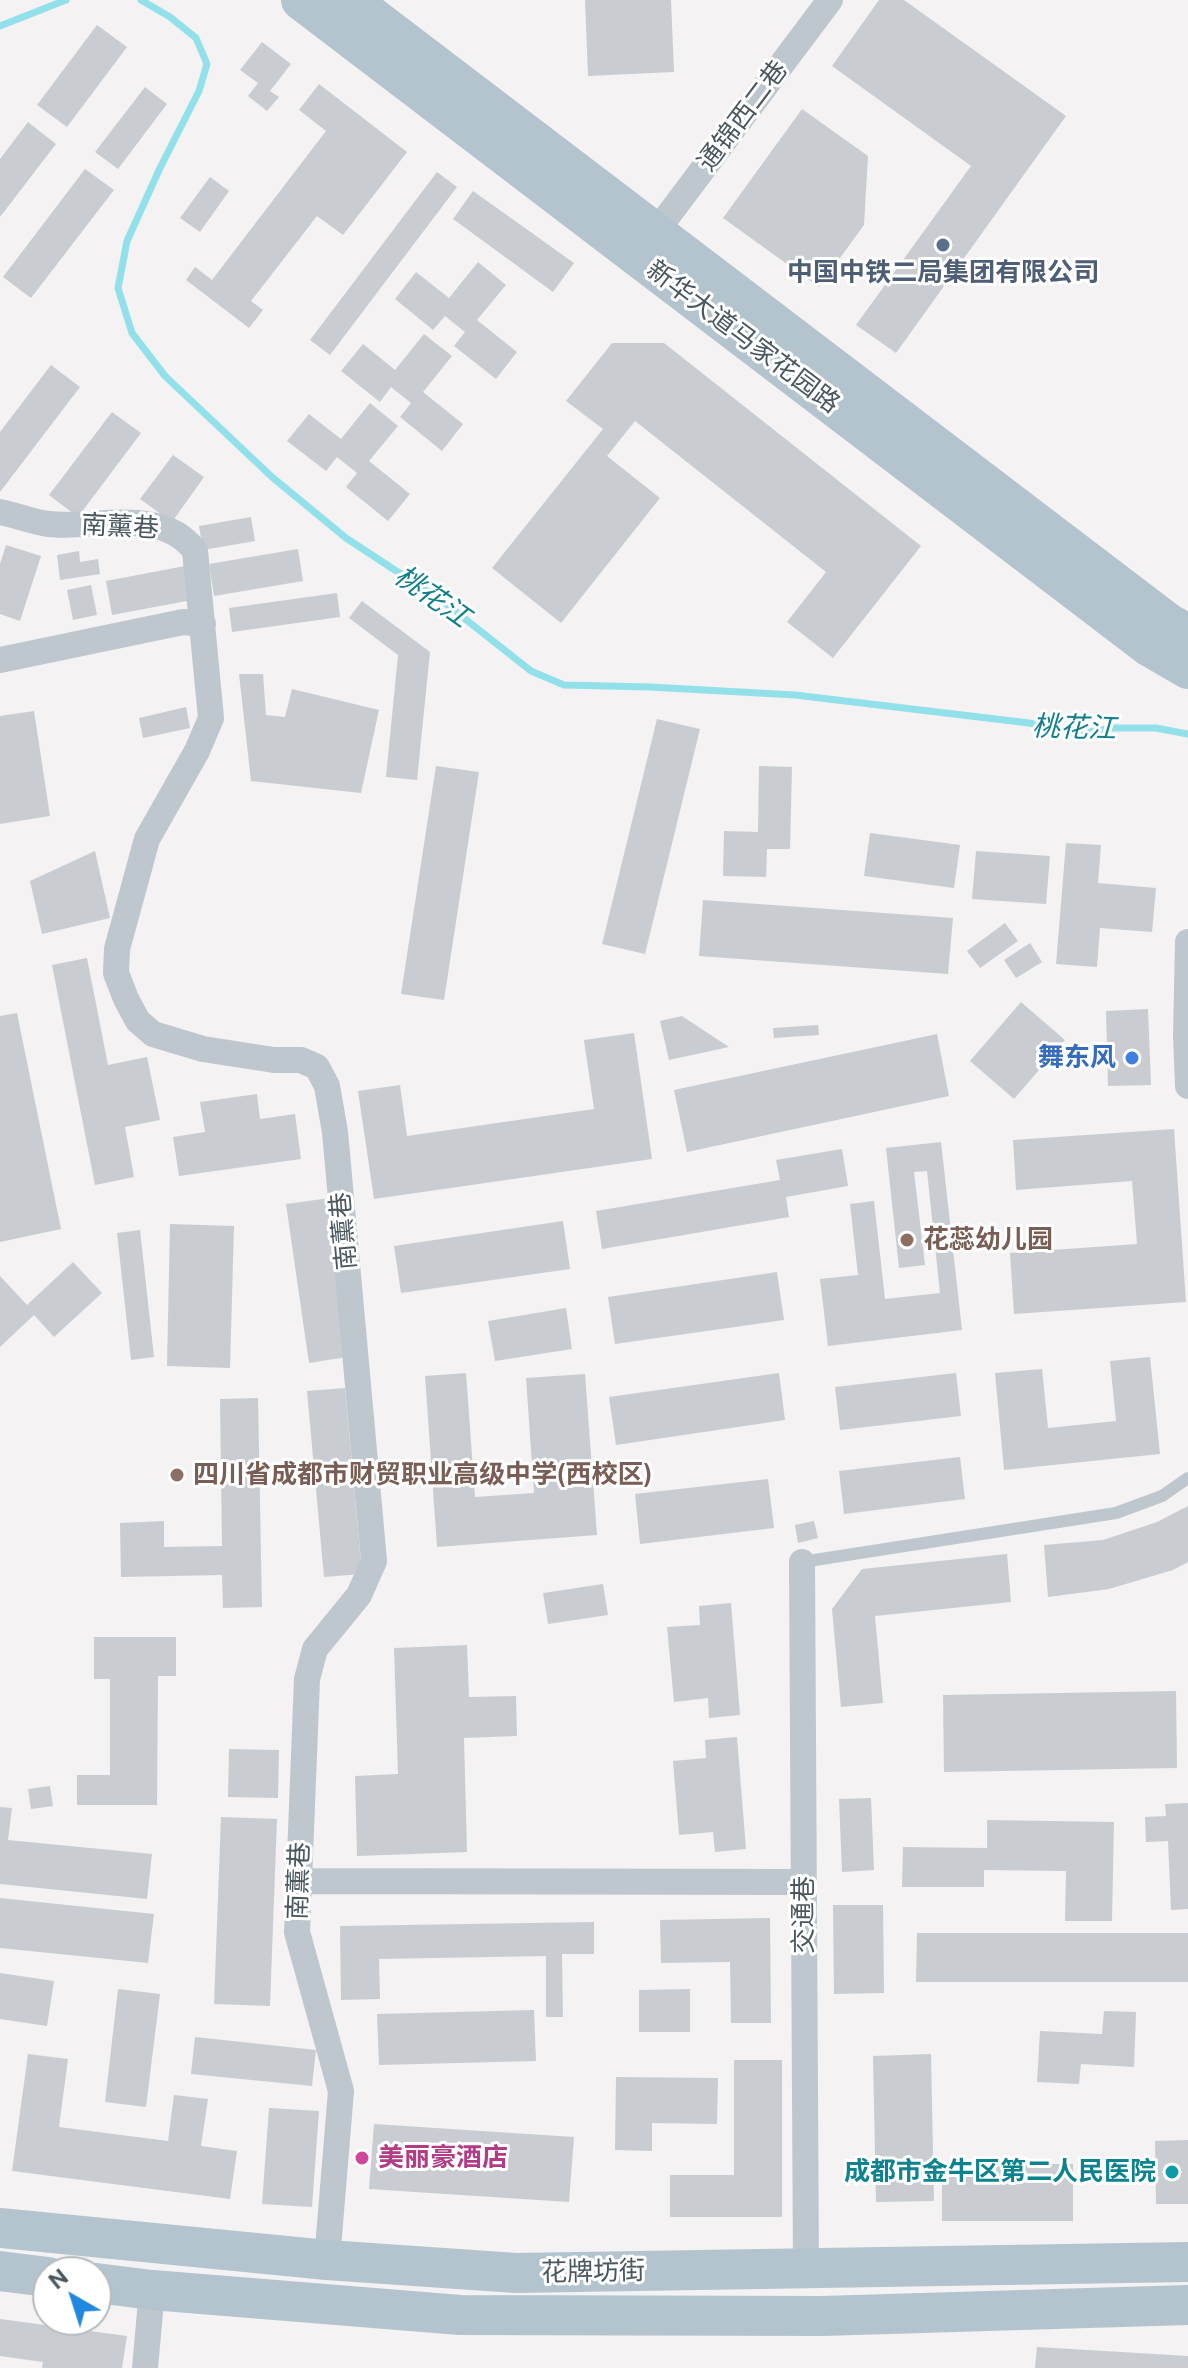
<!DOCTYPE html>
<html>
<head>
<meta charset="utf-8">
<style>
	body { margin:0 }
	#map { position:relative; width:1188px; height:2368px; overflow:hidden; background:#f4f2f2; font-family:"Public Sans",sans-serif }
	canvas { display:block }
	.north { position:absolute; left:32px; top:2256px; width:80px; height:80px; box-sizing:border-box; background:#fff; border:2px solid #b7bcbf; border-radius:50%; rotate:321deg; font-size:22px; font-weight:700; line-height:32px; text-align:center; color:#4a575f }
	.north::after { content:''; display:block; margin:auto; width:28px; height:36px; background:#2088df; clip-path:polygon(50% 0,100% 100%,50% 72%,0 100%) }
</style>
</head>
<body>
<div id="map">
<canvas width="1188" height="2368"></canvas>
<div class="north">N</div>
</div>
<script>
const ctx = document.querySelector('canvas').getContext('2d');
ctx.lineJoin = 'round';
function stroke(path, color, width, dash) {
  ctx.strokeStyle = color;
  ctx.lineWidth = width;
  ctx.lineCap = dash ? 'butt' : 'round';
  ctx.setLineDash(dash || []);
  ctx.stroke(path);
}
function fill(path, color) {
  ctx.fillStyle = color;
  ctx.fill(path, 'evenodd');
}
function drawText(font, color, halo, rows, align = 'center') {
  ctx.font = font + ' "Public Sans","Noto Sans SC",sans-serif';
  ctx.lineWidth = 6;
  ctx.setLineDash([]);
  ctx.textBaseline = 'middle';
  ctx.strokeStyle = halo;
  ctx.fillStyle = color;
  for (const [text, x, y, turn = 0] of rows) {
    ctx.save();
    ctx.translate(x, y);
    ctx.rotate((+turn || 0) * Math.PI / 180);
    ctx.textAlign = isNaN(turn) ? turn : align;
    if (halo) ctx.strokeText(text, 0, 0);
    ctx.fillText(text, 0, 0);
    ctx.restore();
  }
}
stroke(new Path2D(`
	M141,0L170,17L196,38L207,64L199,91L160,168L127,241L118,288L132,333L165,376L272,477L346,538L445,603L531,671L564,685L650,687L795,695L1029,723L1077,734L1113,728H1156L1188,734
	M0,26L66,0`), '#92e1ea', 7);
fill(new Path2D(`
	M585,0H671L674,72L588,76Z
	M879,0H904L1066,116L896,353L856,325L971,166L832,66Z
	M97,25L127,47L67,127L37,105Z
	M262,42L291,64L270,91L279,97L267,111L248,96L258,83L240,70Z
	M319,84L407,152L343,235L317,216L251,301L263,310L249,328L186,280L195,267L212,280L326,131L299,110Z
	M145,87L167,104L118,169L95,152Z
	M802,109L868,156L864,225L819,287L723,218Z
	M28,122L56,144L0,217V159Z
	M85,169L114,190L31,298L3,277Z
	M437,172L457,187L330,355L310,340Z
	M210,177L229,191L200,232L180,218Z
	M473,191L574,263L553,292L453,219Z
	M478,262L506,285L477,320L517,352L496,379L454,346L465,332L445,316L433,330L395,299L416,272L449,298Z
	M424,334L452,356L423,392L463,424L442,451L400,417L411,403L391,387L380,402L341,371L363,344L395,370Z
	M612,343H664L921,546L833,658L787,622L826,572L635,421L607,456L660,498L561,623L492,568L603,429L566,401Z
	M51,365L80,387L0,492V432Z
	M370,403L398,426L369,461L410,494L388,521L346,487L357,473L337,457L326,471L287,441L309,414L341,439Z
	M112,412L141,433L78,517L49,495Z
	M173,455L204,477L172,522L140,499Z
	M251,517L255,541L203,550L199,526Z
	M6,545L41,556L20,621L0,614V564Z
	M298,549L303,581L214,596L209,564Z
	M79,551L80,562L98,559L100,574L60,580L57,555Z
	M185,566L192,600L112,615L106,581Z
	M91,585L97,615L73,620L67,590Z
	M337,593L340,617L232,632L229,608Z
	M362,601L430,652L417,780L386,777L398,655L349,618Z
	M239,674H263L266,715L285,717L292,689L379,710L361,793L251,781Z
	M186,707L190,728L143,738L139,718Z
	M34,711L50,816L0,824V716Z
	M657,719L700,729L645,954L602,944Z
	M436,766L479,772L444,1000L401,994Z
	M759,766L792,767L790,849H767L766,877L723,876L724,831L758,832Z
	M870,833L960,845L954,888L864,876Z
	M1066,843L1101,845L1098,883L1156,888L1152,932L1100,928L1097,967L1056,964Z
	M95,851L110,918L42,934L30,881Z
	M976,851L1050,856L1046,904L972,899Z
	M703,900L953,918L948,974L699,956Z
	M1005,923L1018,941L980,968L967,951Z
	M1030,943L1042,962L1016,978L1004,960Z
	M87,958L108,1065L147,1057L160,1120L125,1127L134,1177L95,1185L52,965Z
	M1021,1002L1065,1040L1014,1099L970,1061Z
	M1148,1009L1151,1085L1108,1086L1106,1011Z
	M17,1013L61,1229L0,1242V1016Z
	M682,1016L729,1047L669,1060L660,1021Z
	M818,1025L819,1035L774,1038L773,1028Z
	M634,1033L652,1159L374,1199L358,1091L400,1085L407,1136L594,1109L584,1040Z
	M937,1034L949,1096L687,1152L674,1090Z
	M257,1094L260,1119L295,1114L301,1159L179,1176L173,1137L205,1132L200,1102Z
	M1174,1129L1186,1302L1014,1314L1010,1253L1137,1244L1132,1181L1016,1190L1013,1140Z
	M941,1142L962,1330L828,1346L820,1279L858,1275L850,1204L874,1201L885,1299L940,1293L927,1171L914,1172L925,1265L899,1268L886,1148Z
	M842,1149L848,1186L786,1197L789,1217L602,1249L596,1211L780,1180L776,1160Z
	M330,1198L353,1356L309,1363L286,1204Z
	M563,1221L570,1269L401,1293L394,1246Z
	M170,1224L234,1226L230,1368L167,1366Z
	M140,1230L154,1357L131,1360L117,1233Z
	M73,1262L102,1293L54,1337L34,1315L0,1347V1276L27,1305Z
	M777,1272L784,1320L615,1344L608,1297Z
	M566,1308L572,1349L495,1361L488,1321Z
	M1150,1357L1160,1454L1004,1470L995,1373L1042,1369L1048,1428L1116,1421L1110,1361Z
	M466,1373L475,1497L534,1493L526,1378L585,1374L597,1535L437,1547L425,1376Z
	M779,1373L785,1420L616,1445L609,1397Z
	M956,1373L961,1416L840,1430L835,1387Z
	M345,1388L362,1574L324,1577L307,1391Z
	M258,1398L262,1607L223,1608L222,1575L121,1577L120,1523L164,1521V1547L222,1546L220,1399Z
	M960,1457L965,1499L844,1514L839,1471Z
	M768,1479L774,1528L640,1544L635,1494Z
	M1188,1506V1562L1173,1570L1109,1589L1048,1597L1044,1545L1103,1540L1157,1522Z
	M814,1521L818,1538L798,1543L795,1525Z
	M1007,1554L1011,1602L875,1616L883,1703L841,1707L832,1609L862,1569Z
	M603,1584L608,1615L548,1624L543,1593Z
	M731,1603L740,1715L709,1718L708,1698L674,1702L667,1627L700,1625L699,1606Z
	M94,1637H176V1676H158L157,1805H77V1775H110V1679H94Z
	M467,1645L469,1697L516,1696L517,1736L464,1738L467,1852L357,1856L355,1776L398,1774L394,1648Z
	M1176,1691L1177,1768L944,1772L943,1695Z
	M737,1737L746,1849L715,1852L713,1832L679,1835L673,1761L706,1758L705,1740Z
	M229,1749L279,1750L278,1798L228,1797Z
	M50,1786L53,1806L31,1809L28,1789Z
	M871,1798L874,1870L842,1872L839,1799Z
	M1188,1803V1909L1171,1910L1168,1841L1146,1842L1145,1817L1166,1816L1165,1804Z
	M0,1807L12,1808L8,1840L152,1854L147,1899L0,1884Z
	M221,1817L277,1819L270,2006L214,2004Z
	M987,1820L1114,1822L1112,1921H1065L1066,1871L984,1870V1887H902L903,1847L987,1848Z
	M0,1898L154,1914L148,1963L0,1948Z
	M833,1905H883L884,1993L834,1994Z
	M770,1918L771,2023H731L730,1962L661,1963L660,1920Z
	M594,1922V1954H562L563,2017H546V1956L379,1959L380,1999L341,2000L340,1926Z
	M917,1933H1188V1982H916Z
	M0,1973L54,1981L47,2026L0,2019Z
	M118,1989L160,1994L146,2107L105,2102Z
	M690,1989V2032H639V1990Z
	M534,2010L536,2061L379,2065L377,2014Z
	M1104,2011L1136,2012L1134,2067L1081,2064L1079,2084L1037,2082L1040,2031L1102,2034Z
	M195,2037L316,2050L312,2086L191,2074Z
	M28,2054L68,2059L59,2127L168,2141L174,2095L208,2099L201,2146L237,2151L230,2199L12,2171Z
	M931,2054L934,2201L876,2202L873,2056Z
	M734,2060H782V2217H670V2175H734Z
	M616,2077L718,2078L717,2124L652,2123V2151L615,2150Z
	M269,2108L319,2111L312,2207L262,2204Z
	M374,2124L574,2137L569,2202L369,2189Z
	M1188,2140V2204H1156L1155,2141Z
	M942,2164H1073V2221H942Z
	M0,2319L127,2336L122,2368H42L43,2362L0,2356Z
	M1037,2347L1188,2356V2368H1035Z`), '#c9cdd1');
stroke(new Path2D(`
	M802,1562L1116,1513L1162,1496L1188,1478`), '#bec7ce', 12);
stroke(new Path2D(`
	M655,233L830,0
	M0,512C16,515 32,522 49,524C96,529 162,506 195,551L211,718L197,751L147,839L117,949L116,973L126,999L138,1021L153,1034L203,1049L274,1060H301L317,1067L327,1086L335,1132L374,1561L359,1595L315,1649L307,1679L297,1932L341,2091L327,2260
	M0,660L183,622L203,624
	M1188,942L1186,1035L1188,1086
	M802,1562L806,2268
	M299,1881L804,1882
	M145,2368L152,2290`), '#bec7ce', 26);
stroke(new Path2D(`
	M301,0L1150,647L1188,669
	M350,0L1168,623L1188,634
	M0,2228L327,2260L516,2273L1188,2262
	M0,2271L48,2277
	M96,2283L152,2290L460,2315L822,2316L1188,2305`), '#b3c4cf', 40);
for (const [x, y, r, color] of [
	[943,245,8,"#5c6f8a"],
	[1132,1058,8,"#3f7fe0"],
	[907,1240,8,"#8d6e63"],
	[177,1475,8,"#8d6e63"],
	[362,2158,8,"#d1479c"],
	[1172,2172,8,"#0f9aa8"]
]) {
  const dot = new Path2D();
  dot.arc(x, y, r, 0, 2 * Math.PI);
  ctx.fillStyle = color;
  ctx.fill(dot);
  stroke(dot, '#fff', 3);
}
drawText('26px', '#4a575f', '#fff', [
	["通锦西二巷",743,116,-53],
	["新华大道马家花园路",743,337,37],
	["南薰巷",120,527,3],
	["南薰巷",344,1231,-95],
	["南薰巷",299,1881,-88],
	["交通巷",804,1915,-90],
	["花牌坊街",593,2272,-1]
]);
drawText('bold 26px', '#4e5e75', '#fff', [
	["中国中铁二局集团有限公司",943,273]
]);
drawText('bold 26px', '#366cbe', '#fff', [
	["舞东风",1116,1058]
], 'right');
drawText('bold 26px', '#785e54', '#fff', [
	["花蕊幼儿园",923,1240],
	["四川省成都市财贸职业高级中学(西校区)",193,1475]
], 'left');
drawText('bold 26px', '#b23c85', '#fff', [
	["美丽豪酒店",378,2158]
], 'left');
drawText('bold 26px', '#0d838f', '#fff', [
	["成都市金牛区第二人民医院",1156,2172]
], 'right');
drawText('italic 28px', '#127f8b', '#fff', [
	["桃花江",432,597,35],
	["桃花江",1074,728,2]
]);
</script>
</body>
</html>
